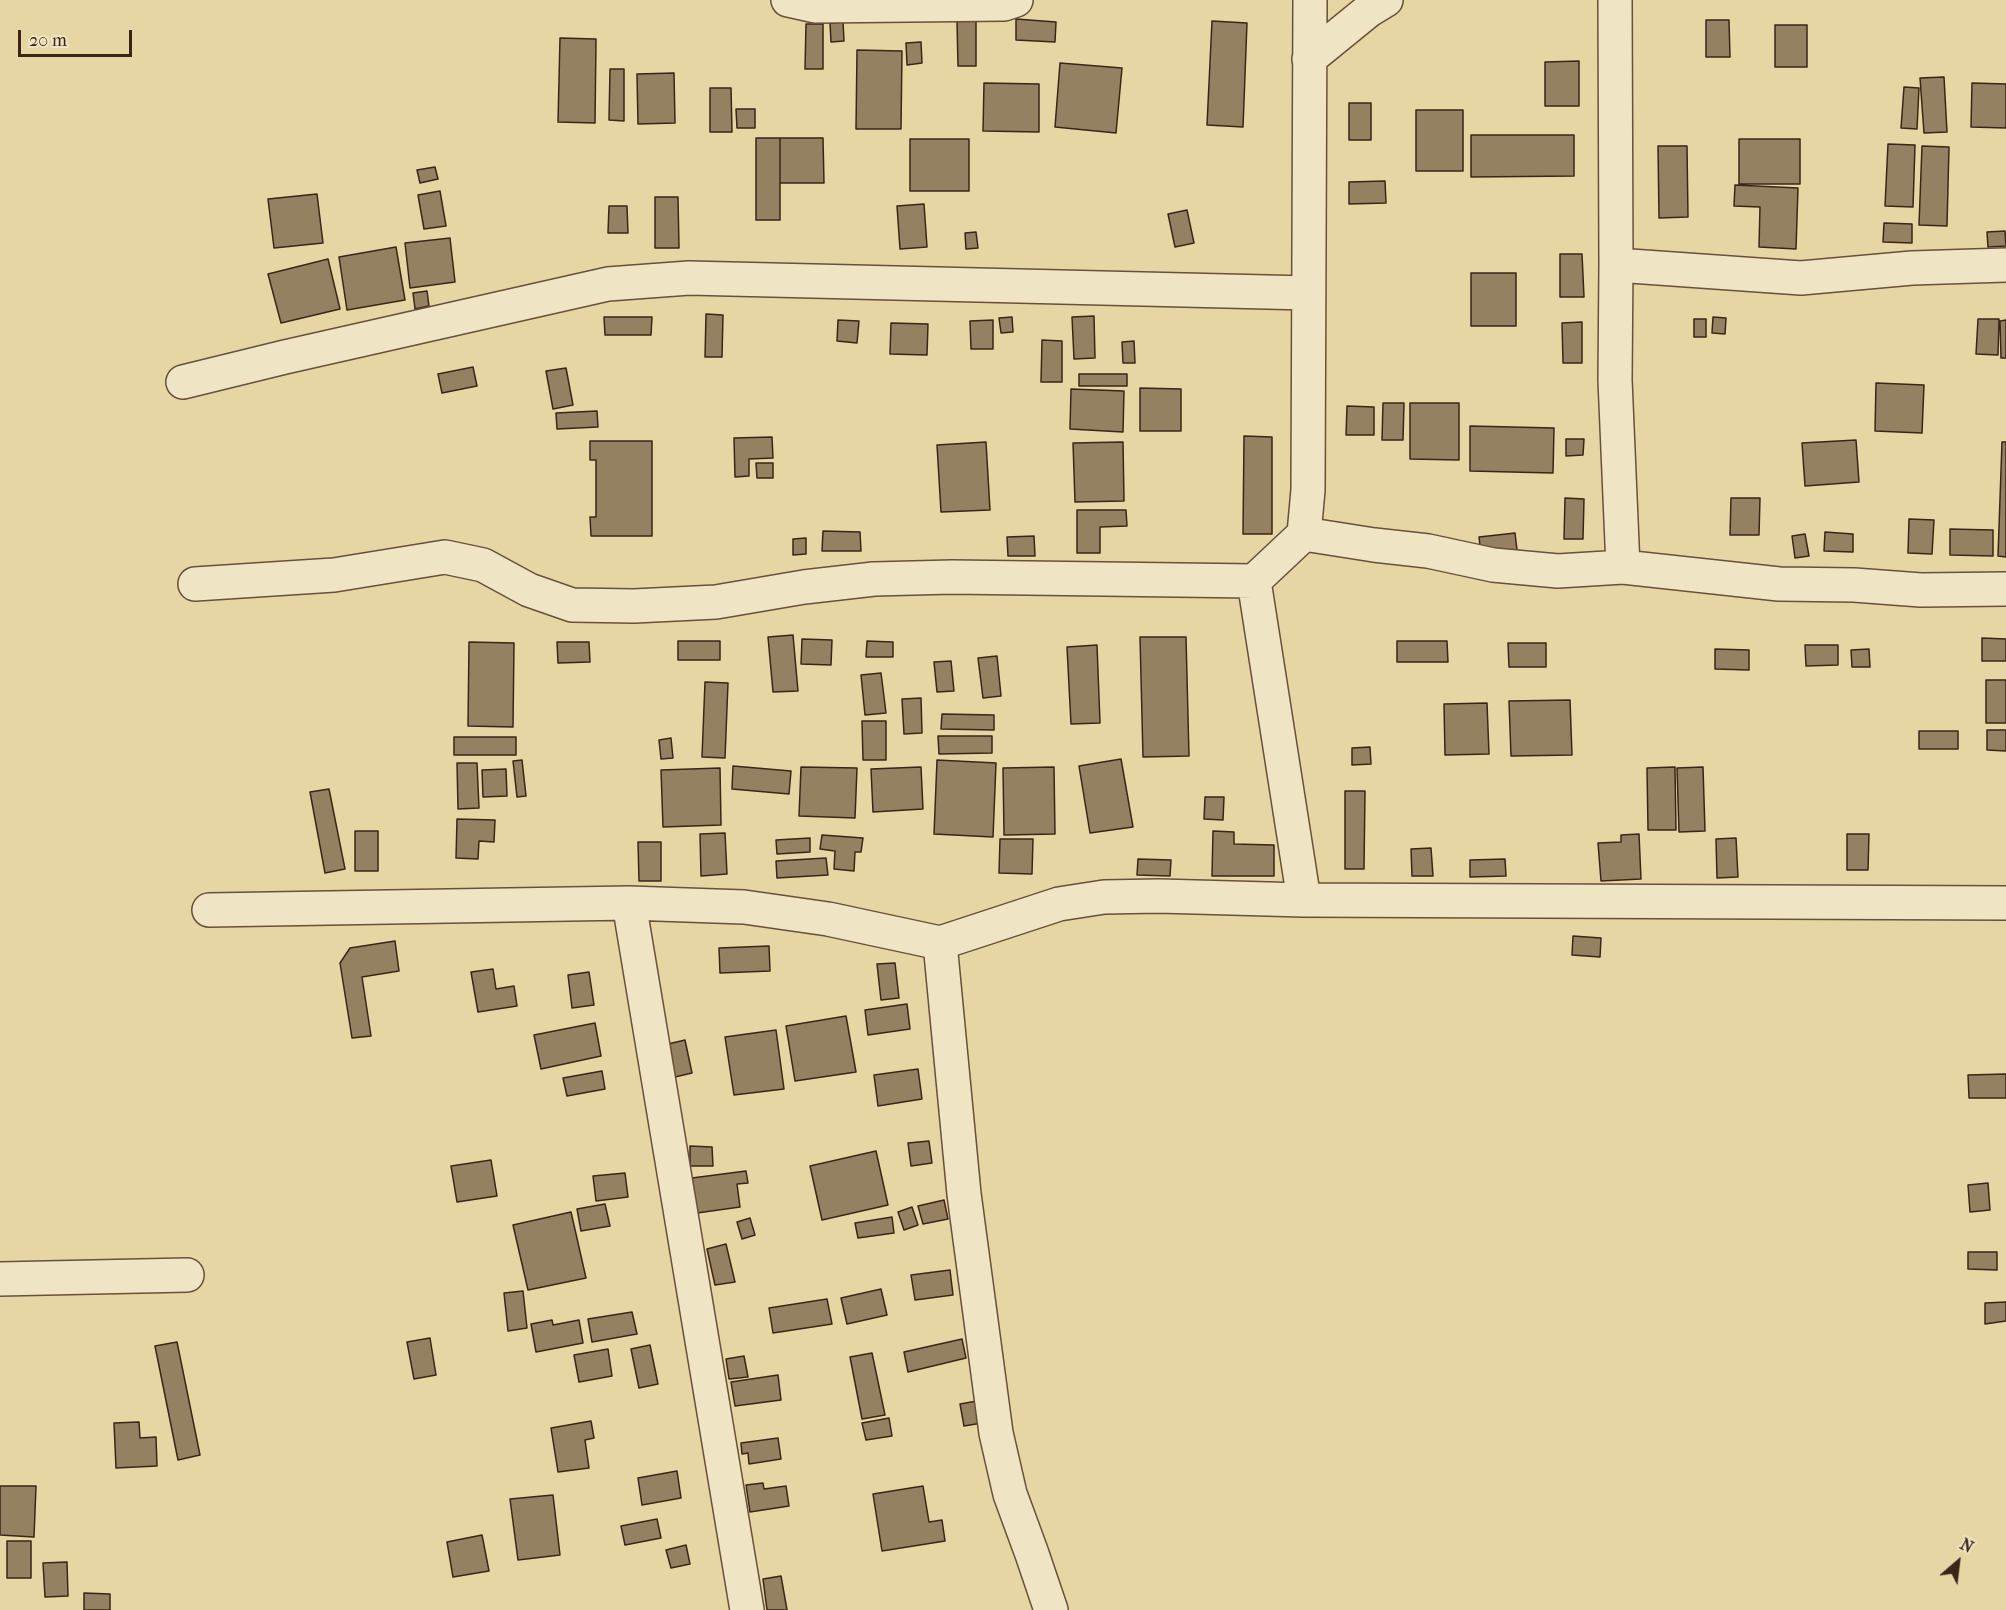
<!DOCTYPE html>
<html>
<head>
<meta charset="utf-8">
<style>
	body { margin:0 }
	#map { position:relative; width:2006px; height:1610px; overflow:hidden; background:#e6d6a3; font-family:"IM FELL French Canon",serif }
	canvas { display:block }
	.north { position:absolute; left:1928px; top:1532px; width:60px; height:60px; -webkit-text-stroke:4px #efe4c3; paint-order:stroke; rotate:28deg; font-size:16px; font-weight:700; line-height:24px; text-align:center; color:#3d2419 }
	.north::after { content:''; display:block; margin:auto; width:21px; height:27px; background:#3d2419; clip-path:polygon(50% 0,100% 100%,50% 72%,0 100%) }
	.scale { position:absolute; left:18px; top:30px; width:114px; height:27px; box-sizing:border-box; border:3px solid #3d2419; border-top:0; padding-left:8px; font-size:18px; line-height:21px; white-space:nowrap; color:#3d2419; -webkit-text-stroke:4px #efe4c3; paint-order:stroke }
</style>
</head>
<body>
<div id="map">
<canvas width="2006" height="1610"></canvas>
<div class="north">N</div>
<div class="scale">20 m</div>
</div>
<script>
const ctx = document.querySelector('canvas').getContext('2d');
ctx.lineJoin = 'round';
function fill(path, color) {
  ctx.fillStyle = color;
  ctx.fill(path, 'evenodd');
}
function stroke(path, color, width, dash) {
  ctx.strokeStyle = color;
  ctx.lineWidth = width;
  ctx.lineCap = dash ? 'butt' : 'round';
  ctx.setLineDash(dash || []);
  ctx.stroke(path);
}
const building = new Path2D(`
	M1016,19L1056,22L1055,42L1016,40Z
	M1706,20H1729L1730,57H1706Z
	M957,21H976V66H958Z
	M1212,21L1247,23L1243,127L1207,125Z
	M843,22L844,41L831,42L830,23Z
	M806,24H823V69H805Z
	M1775,25H1807V67H1775Z
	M560,38L596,39L595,123L558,122Z
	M921,42L922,63L907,65L906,43Z
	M857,50L902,51L901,129H856Z
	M1579,61V106H1545V62Z
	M1060,63L1122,68L1116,133L1055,127Z
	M610,69H624V121L609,120Z
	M674,73L675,123L638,124L637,74Z
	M1944,77L1947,132L1924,133L1920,78Z
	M984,83L1039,84V132L983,131Z
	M1972,83L2006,84V128L1971,127Z
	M1904,87L1919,88L1917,129L1901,128Z
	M710,88H731L732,132H710Z
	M1349,103H1371V140H1349Z
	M736,109H755V128H737Z
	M1416,110H1463V171H1416Z
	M1471,135H1574V176L1471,177Z
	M756,138H780V220H756Z
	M780,138H823L824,183H780Z
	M910,139H969V191H910Z
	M1739,139H1800V184H1739Z
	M1888,144L1915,145L1913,207L1885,206Z
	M1658,146H1687L1688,217L1659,218Z
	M1922,146L1949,147L1947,226L1919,225Z
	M435,167L438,179L420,183L417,170Z
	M1385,181L1386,203L1349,204V182Z
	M1735,185L1798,188L1796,249L1759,247L1760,207L1734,206Z
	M440,191L446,226L424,229L418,195Z
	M317,194L323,243L274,248L268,199Z
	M655,197H678L679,248H655Z
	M924,204L927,247L900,249L897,206Z
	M609,206H627L628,233H608Z
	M1187,210L1194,243L1175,247L1168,214Z
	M1884,223L1912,224V243L1883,242Z
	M2005,231L2006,246L1988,247L1987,232Z
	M976,232L978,248L966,249L965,233Z
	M450,238L455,282L410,288L405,243Z
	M396,247L405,300L347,310L339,257Z
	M1560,254H1582L1584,297H1560Z
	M328,259L340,309L281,323L268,274Z
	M1471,273H1516V326H1471Z
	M427,291L429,306L415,309L413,293Z
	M706,314L723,315L722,357H705Z
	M1094,316L1095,358L1074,359L1072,317Z
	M604,317H652L651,335H605Z
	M1012,317L1013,332L1001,333L999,318Z
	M1713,317L1726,318L1725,334L1712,333Z
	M1694,319H1706V337H1694Z
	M1978,319H1999L1998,355L1976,354Z
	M838,320L859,321L857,343L837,341Z
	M993,320V349H971L970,321Z
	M2006,320V358H2001L2000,321Z
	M1582,322V363H1563L1562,323Z
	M891,323L928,324L927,355L890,354Z
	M1042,340L1062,341V382H1041Z
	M1134,341L1135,363H1123L1122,342Z
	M473,367L477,386L442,393L438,374Z
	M566,368L573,405L553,409L546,371Z
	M1079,374H1127V386H1079Z
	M1876,383L1924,385L1922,433L1875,431Z
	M1140,388L1181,389V431H1140Z
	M1071,389L1124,391L1123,432L1070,429Z
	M1383,403H1404L1403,440H1382Z
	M1410,403H1459V460L1410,459Z
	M1347,406L1374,407V435H1346Z
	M597,411L598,427L557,429L556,413Z
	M1470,426L1554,428L1553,473L1470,471Z
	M1244,436L1272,437V534H1243Z
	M772,437L773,458L749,459V476L735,477L734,438Z
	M1566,439H1584L1583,455L1566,456Z
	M1856,440L1859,482L1805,486L1802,443Z
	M590,441H652V536H591L590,517H596V460H590Z
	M986,442L990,510L941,512L937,445Z
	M1123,442L1124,501L1075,502L1073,443Z
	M2002,442H2006V557L1998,556Z
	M756,463H773V478H757Z
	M1565,498L1584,499L1583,539H1564Z
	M1731,498H1760L1759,535H1730Z
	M1077,510H1126L1127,526L1100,527V553H1077Z
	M1909,519L1934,520L1932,554L1908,553Z
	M1950,529L1993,530V556L1950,555Z
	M823,531L860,532L861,551H822Z
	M1825,532L1853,534V552L1824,551Z
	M1515,533L1517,550L1481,554L1479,537Z
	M1805,534L1809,556L1795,558L1792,536Z
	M1034,536L1035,556H1008L1007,537Z
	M806,538V554L793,555V539Z
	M793,635L798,691L773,692L768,637Z
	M1140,637H1186L1189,756L1143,757Z
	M1982,638L2006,639V661H1982Z
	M802,639L832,640L831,665L801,664Z
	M678,641H720V660H678Z
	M867,641L893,642V657H866Z
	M1397,641H1447L1448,662H1397Z
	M469,642L514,643L513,727L468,726Z
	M557,642H589L590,662L558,663Z
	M1508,643H1546V667H1509Z
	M1097,645L1100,723L1071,724L1067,647Z
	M1805,645H1838V665L1806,666Z
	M1715,649L1749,650V670L1715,669Z
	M1869,649L1870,667H1852L1851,650Z
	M997,656L1001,696L983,698L978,658Z
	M951,661L954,691L937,692L934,662Z
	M881,673L886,713L865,715L861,675Z
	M1986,680H2006V723H1986Z
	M705,682L728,683L725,758L702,757Z
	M921,698L922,733L904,734L902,699Z
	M1570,700L1572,755L1511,756L1509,701Z
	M1487,703L1489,754L1445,755L1444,704Z
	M942,714L994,715V730L941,729Z
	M862,721H886V760H863Z
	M1987,730H2006V751L1987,750Z
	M1919,731H1958V749H1919Z
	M938,736H992V753L939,754Z
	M454,737H516V755H454Z
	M671,738L673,758L661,759L659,740Z
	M1370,747L1371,764L1352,765V748Z
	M1121,759L1133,827L1090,833L1079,766Z
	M522,760L526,796L517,797L513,761Z
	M937,760L996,763L993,837L934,834Z
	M457,763H477L479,808L458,809Z
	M733,766L791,771L789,794L732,789Z
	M801,767L857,768L855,818L799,816Z
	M921,767L923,809L873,812L871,769Z
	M1054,767L1055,834L1004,835L1003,768Z
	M1675,767L1676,830H1648L1647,768Z
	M1703,767L1705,831L1679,832L1677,768Z
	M720,768L721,825L663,827L661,770Z
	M506,769L507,796L483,797L482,770Z
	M329,789L345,869L325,873L310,792Z
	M1345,791H1365L1364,869H1345Z
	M1205,797H1224L1223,820L1204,819Z
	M457,819L495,820L494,842L479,841L478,859L456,858Z
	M355,831H378V871H355Z
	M1213,831L1234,832V844L1274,845V876H1212Z
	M725,833L727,874L701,876L700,834Z
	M1639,834L1641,879L1601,881L1598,843L1621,842V835Z
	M1847,834H1869L1868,870H1847Z
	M822,835L863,838L861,852H855L854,871L834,869L835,851L820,849Z
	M810,838V852L777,854L776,840Z
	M1736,838L1738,877L1717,878L1716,839Z
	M1000,839H1033L1032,874L999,873Z
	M638,842H661V881H639Z
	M1431,848L1433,876H1412L1411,849Z
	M826,858L828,875L777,878L776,861Z
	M1138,859L1171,860L1170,876L1137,875Z
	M1505,859L1506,876L1470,877V860Z
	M1573,936L1601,938L1600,957L1572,955Z
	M395,941L399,971L362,977L371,1036L352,1038L340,963L350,948Z
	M769,946L770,971L720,973L719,948Z
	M895,963L899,998L881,1000L877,964Z
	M493,969L496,989L514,986L517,1006L478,1012L471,972Z
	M589,972L594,1005L572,1008L568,975Z
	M907,1004L910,1029L868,1035L865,1010Z
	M846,1016L856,1072L795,1081L786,1026Z
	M595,1023L601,1056L541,1069L534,1035Z
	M776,1030L784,1089L734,1095L725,1037Z
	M685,1040L692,1073L675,1077L668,1044Z
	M918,1069L922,1099L878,1106L874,1075Z
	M602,1071L605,1089L567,1096L563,1078Z
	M2006,1074V1098H1969L1968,1075Z
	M929,1141L932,1163L911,1166L908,1143Z
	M690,1146L712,1147L713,1166H690Z
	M876,1151L888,1205L822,1220L810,1166Z
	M491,1160L497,1196L457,1202L451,1166Z
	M746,1171L748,1183L737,1184L740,1207L697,1213L692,1178Z
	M625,1173L628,1197L596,1201L593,1176Z
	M1988,1183L1990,1210L1970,1212L1968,1185Z
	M944,1200L948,1219L923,1224L918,1206Z
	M605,1204L610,1226L581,1231L577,1209Z
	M912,1207L918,1225L904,1230L898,1212Z
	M571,1212L586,1278L528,1290L513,1225Z
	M892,1217L894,1233L858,1238L855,1223Z
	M750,1218L755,1235L742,1239L737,1222Z
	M726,1244L735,1282L715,1285L707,1249Z
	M1968,1252H1997V1270L1968,1269Z
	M950,1270L953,1295L915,1300L911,1275Z
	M881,1289L887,1315L847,1324L841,1298Z
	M523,1291L527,1328L508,1331L504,1293Z
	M827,1299L832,1324L773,1333L769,1308Z
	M2006,1302V1321L1985,1324V1303Z
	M632,1312L637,1334L592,1342L588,1319Z
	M552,1320L553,1325L579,1320L583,1343L536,1352L531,1324Z
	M430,1338L436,1375L414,1379L407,1342Z
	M962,1339L966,1358L908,1372L904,1352Z
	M177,1342L200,1455L178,1460L155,1346Z
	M650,1345L658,1384L639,1388L631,1349Z
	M608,1349L612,1376L579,1382L574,1355Z
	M872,1353L885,1415L862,1419L850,1357Z
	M744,1356L748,1377L729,1379L726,1359Z
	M778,1375L781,1400L735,1406L731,1382Z
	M977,1401L982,1423L964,1426L960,1404Z
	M889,1418L892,1436L866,1440L862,1423Z
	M591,1421L594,1438L585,1440L589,1468L558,1472L551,1428Z
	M139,1422L140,1438L156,1437L157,1466L116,1468L114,1423Z
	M778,1438L781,1459L749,1464L748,1453L742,1454L741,1443Z
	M677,1471L681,1498L642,1505L638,1478Z
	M763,1483L764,1489L786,1486L789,1506L750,1512L746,1485Z
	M0,1486H36L34,1537L0,1535Z
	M923,1486L929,1522L942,1520L945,1541L882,1551L873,1494Z
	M553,1495L560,1555L518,1560L510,1499Z
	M657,1519L661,1538L625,1545L621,1526Z
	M482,1535L489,1571L453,1577L447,1542Z
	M7,1541H31V1578H7Z
	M686,1545L690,1564L671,1568L666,1550Z
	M67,1562L68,1596L45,1597L43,1563Z
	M781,1576L787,1610H767L763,1579Z
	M84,1593L110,1594V1610H84Z`);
fill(building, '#958161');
stroke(building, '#3d2419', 1.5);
const minor = new Path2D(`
	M788,0L815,6L1004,4L1016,0
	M1615,0L1616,265L1615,380L1623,567
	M1309,59L1368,11L1386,0
	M1616,265L1801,278L1912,268L2006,265
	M183,382L285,357L608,284L689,278L1308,293
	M1304,534L1374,545L1428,551L1493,565L1558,571L1623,567L1779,584L1854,585L1921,590L2006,589
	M195,584L334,575L445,557L483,565L529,590L572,605L634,606L716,602L804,587L874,579L952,577L1254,581
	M1304,900L1254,581L1304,534L1308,490L1310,0
	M629,903L747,1610
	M209,910L629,903L744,907L828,919L940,943L1059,904L1104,897L1159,896L1304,900L2006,903
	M940,943L964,1194L996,1433L1010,1494L1032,1554L1051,1610
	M0,1279L187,1275`);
stroke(minor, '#67503c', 36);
stroke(minor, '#efe4c3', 33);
</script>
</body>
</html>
